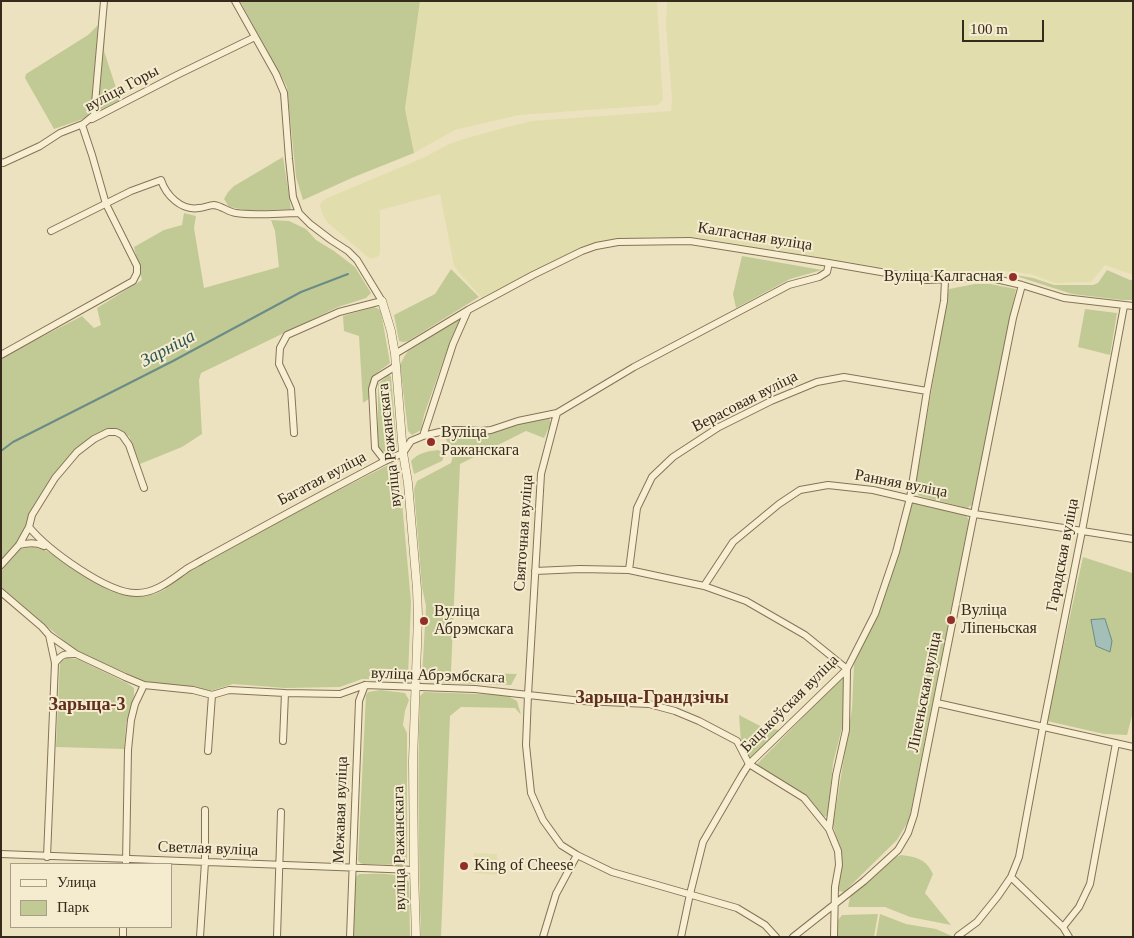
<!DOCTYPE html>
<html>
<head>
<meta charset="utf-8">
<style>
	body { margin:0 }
	#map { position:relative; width:1134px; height:938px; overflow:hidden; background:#ede2c0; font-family:Georgia,serif }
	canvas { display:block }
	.frame { position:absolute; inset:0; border:2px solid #352a1c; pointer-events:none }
	.legend { position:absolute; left:10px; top:863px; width:162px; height:65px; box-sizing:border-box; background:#f5eccf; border:1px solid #a89e87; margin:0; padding:6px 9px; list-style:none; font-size:15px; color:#352a1c }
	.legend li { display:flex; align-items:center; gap:10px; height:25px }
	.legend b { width:25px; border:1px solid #a89e87 }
	.scale { position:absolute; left:962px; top:20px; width:82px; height:22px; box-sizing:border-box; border:2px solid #352a1c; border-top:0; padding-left:6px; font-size:15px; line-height:18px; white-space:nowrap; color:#352a1c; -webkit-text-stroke:4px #f5eccf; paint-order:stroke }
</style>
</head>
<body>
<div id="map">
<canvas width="1134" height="938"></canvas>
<div class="frame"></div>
<ul class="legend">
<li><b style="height:6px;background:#f8efd3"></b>Улица</li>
<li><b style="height:14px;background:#c1ca94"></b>Парк</li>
</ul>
<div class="scale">100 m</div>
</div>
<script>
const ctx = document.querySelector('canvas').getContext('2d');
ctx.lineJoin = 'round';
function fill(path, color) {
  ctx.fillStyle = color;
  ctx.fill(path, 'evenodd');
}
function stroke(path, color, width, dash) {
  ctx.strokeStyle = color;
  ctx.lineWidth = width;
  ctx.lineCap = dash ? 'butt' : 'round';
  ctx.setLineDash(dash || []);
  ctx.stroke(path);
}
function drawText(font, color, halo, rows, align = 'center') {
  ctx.font = font + ' Georgia,serif';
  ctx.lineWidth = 4;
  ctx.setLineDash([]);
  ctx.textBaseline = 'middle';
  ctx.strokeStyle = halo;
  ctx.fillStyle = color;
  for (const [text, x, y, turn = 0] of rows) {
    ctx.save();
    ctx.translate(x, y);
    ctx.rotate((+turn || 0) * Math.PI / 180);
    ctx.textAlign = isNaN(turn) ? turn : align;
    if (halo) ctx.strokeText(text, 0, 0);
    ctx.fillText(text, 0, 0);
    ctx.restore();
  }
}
fill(new Path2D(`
	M420,1H657L663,100L658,105L519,115L455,130L414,153L405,109Z
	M667,1H1133V275L1105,265L1091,282L1055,283L1031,274L992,270L936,276L694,237H655L614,240L584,246L482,298L462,276L454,266L440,194L380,210V251L379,256L371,259L364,254L327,222L323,215L320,206L321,202L327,198L425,157L449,144L467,138L507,127L532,121L671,111L672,98L666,27Z
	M474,853L497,854V875L473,873Z`), '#e2ddad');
fill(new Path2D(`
	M240,1H420L405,109L414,153L354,177L303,200L296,177L287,87Z
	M98,25L91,109L89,117L54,129L25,78L26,74L88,35Z
	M105,29L104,51L120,100L99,111L97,109L103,30Z
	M283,157L291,209L251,211L229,207L224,199L228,192L234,186Z
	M184,213L196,216L194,228L204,288L279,267L275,231L271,220L289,221L306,229L316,240L334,251L355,267L371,293L366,298L338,307L201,373L199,380L202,434L182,447L140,464L129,436L111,428L95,434L78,447L51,477L30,511L26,525L15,545L1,560V358L82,316L94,328L101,325L97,308L142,280L134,247L164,230L182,225Z
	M742,256L822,270L790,279L736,308L733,294Z
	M451,269L479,297L408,341L403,342L399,341L394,315L435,294Z
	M1107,270L1130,280H1133V300H1122L1072,294L1010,274L1033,278L1054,285H1093L1098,283Z
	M975,284H990L1016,289L972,505L967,508L919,496L916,490L915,486L949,289Z
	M374,307L379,309L381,312L390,363C372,377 370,374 370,398L363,403L359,336L344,331L343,316Z
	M1085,309L1117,313L1110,355L1078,347Z
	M461,318L451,339L424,415L421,430L412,435L408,431L400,365L404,357L408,351Z
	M389,374L391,377L397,447L388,455L378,449V384Z
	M549,418L551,423L544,438L526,431L460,464L451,672L517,674L511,685L428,682L422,677L426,606L422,587L414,489L417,481L451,463C456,450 449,447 444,435L450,434H484L522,422Z
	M438,450L442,452L444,456L442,461L414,474L411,461C418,453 428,451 438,450Z
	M392,463L397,466L399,469L411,602L408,676L404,679H362L340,687L285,688L233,684L210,691L144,681L76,651L1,587V571L21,549L33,547L47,551L110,591L128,596L155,594L164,590L187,573L300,510Z
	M914,502L965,514L969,520L909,820L897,840L844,892L838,891L840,864V850L833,825L852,709L854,664L879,611L890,581L911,504Z
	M1083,557L1132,573L1133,712L1127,735L1104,734L1047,721Z
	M67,658L77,659L127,683L134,688V696L126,724L124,749L56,747L60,662Z
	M843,677L845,683L843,724L833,763L828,815L825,817L821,814L803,793L755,766Z
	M381,690L405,693L409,700L405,711L403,725L407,733V860L402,865L363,864L360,863L358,860L366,695L368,692Z
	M424,692L506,695L517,701L521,715L515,708L461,707L450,716L441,937H421C419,856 417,776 420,696Z
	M739,715L764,728L780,730L749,759L741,742Z
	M901,855C917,857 926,859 933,874L925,893L951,925L910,917L885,907H848L850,897L872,876L893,858Z
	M359,874C373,874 399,871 409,882L410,937H354L355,878Z
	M878,914L874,937H837L836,923L842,915Z
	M880,914L906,924L936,929L954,937H876Z`), '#c1ca94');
const water = new Path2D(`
	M1105,619L1112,641L1110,652L1096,646L1091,620Z`);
fill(water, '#a3bfb8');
stroke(water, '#6a8c86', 1);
stroke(new Path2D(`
	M1,451L13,442L173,361L301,292L348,274`), '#6a8c86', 2);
const minor = new Path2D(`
	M235,1L276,74L284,93L289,159L293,197L299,213L310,224L331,240L348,251L357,260L382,301L339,312L287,335L280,348L279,364L291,389L294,433
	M92,119L177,75L255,37
	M1,162L3,163L40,146L60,133L83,124
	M51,231L131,191L161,180C166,195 181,211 199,208C204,208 209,205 214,205C222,206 228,212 236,213C254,216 280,213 299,213
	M395,354L468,310L533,275L582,251L596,246L618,242L690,241L829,263L927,280L987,277L1022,285L1064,298L1133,306
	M1,355L133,281L137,273V266L106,204L92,155L82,125L94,115L104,1
	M423,436L453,344L468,310
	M385,461L375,448L372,389L375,379L396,366
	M29,527C48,550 108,594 137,593C157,593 172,579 188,568C193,565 199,562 204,559C264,526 324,493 385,461L403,453L411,441L423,436L448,430H460L481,431L491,430L518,421L557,413
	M19,545C28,543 35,542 44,546
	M1,565L19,545L29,527L32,515L55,478L77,452L94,439L108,432H116L122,435L129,445L144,488
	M629,570L637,508L652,477L673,457L719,427L771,401L817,382L844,377L927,391
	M535,571L580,569L629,570L704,586L746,601L805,635L847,669L846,730L836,775L829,829L838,851L839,865L835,887L834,937
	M704,586L733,542L779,504L800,490L828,485L873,490L975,514L1133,539
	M1,592L42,627L49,635L76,654L125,677L144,685L193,690L212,695L229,690L285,693L340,694L365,685L475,689L582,701L649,704L675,711L699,721L737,741L749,764L804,798L829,829
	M55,663C62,654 64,654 75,654
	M937,703L1133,747
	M283,741L285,693
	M208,751L212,695
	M1,854L414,870
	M47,857L55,663L49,635
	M126,863L128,750L131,720L135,704L144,685
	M1011,877L1063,927L1069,937
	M1063,927L1079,907L1090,884L1116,743
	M123,937V927
	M200,937L205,862V810
	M277,937L281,812
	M350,937L359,701L365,685
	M543,937L556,894L577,855
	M681,937L690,894L703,842L742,775L749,764L847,669L875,614L896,552L910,498L927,391L944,301L945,280
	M776,937L765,925L737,908L612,872L577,855L561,845L543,820L531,793L526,745L528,695L541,474L557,413L634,367L789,285L819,277L827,272L829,263
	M793,937L864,881L898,850L908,833L914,815L1013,318L1022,285
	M959,937L958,936L977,922L998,896L1011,877L1019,857L1043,727L1082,531L1124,306`);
const tertiary = new Path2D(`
	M382,301L391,331L395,354L403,453L408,483L417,589L418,616L413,761L414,870L416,937`);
stroke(minor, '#857358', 8);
stroke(tertiary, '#857358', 9);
stroke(minor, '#f8efd3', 6);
stroke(tertiary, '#f8efd3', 8);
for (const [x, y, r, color] of [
	[1013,277,5,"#932f29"],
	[431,442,5,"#932f29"],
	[951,620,5,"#932f29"],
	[424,621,5,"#932f29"],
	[464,866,5,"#932f29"]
]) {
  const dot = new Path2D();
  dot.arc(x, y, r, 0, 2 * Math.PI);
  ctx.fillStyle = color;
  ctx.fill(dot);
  stroke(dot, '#f5eccf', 2);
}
drawText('16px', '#352a1c', '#f5eccf', [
	["вуліца Горы",122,89,-28],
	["Калгасная вуліца",755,237,9],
	["Верасовая вуліца",745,402,-27],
	["вуліца Ражанскага",390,445,-96],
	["Багатая вуліца",322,479,-28],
	["Ранняя вуліца",901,484,11],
	["Святочная вуліца",524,533,-86],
	["Гарадская вуліца",1063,555,-79],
	["вуліца Абрэмбскага",438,676,2],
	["Ліпеньская вуліца",925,692,-79],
	["Бацькоўская вуліца",790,704,-45],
	["Межавая вуліца",341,810,-88],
	["вуліца Ражанскага",400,848,-91],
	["Светлая вуліца",208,849,2]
]);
drawText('16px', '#352a1c', '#f5eccf', [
	["Вуліца Калгасная",1003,277,"right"],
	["Вуліца",441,433],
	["Ражанскага",441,451],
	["Вуліца",961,611],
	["Ліпеньская",961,629],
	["Вуліца",434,612],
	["Абрэмскага",434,630],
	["King of Cheese",474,866]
], 'left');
drawText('italic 18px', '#2c5555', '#f5eccf', [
	["Зарніца",168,349,-28]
]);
drawText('bold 18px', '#612f1d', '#f5eccf', [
	["Зарыца-Грандзічы",652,698],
	["Зарыца-3",87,705]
]);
</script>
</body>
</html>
